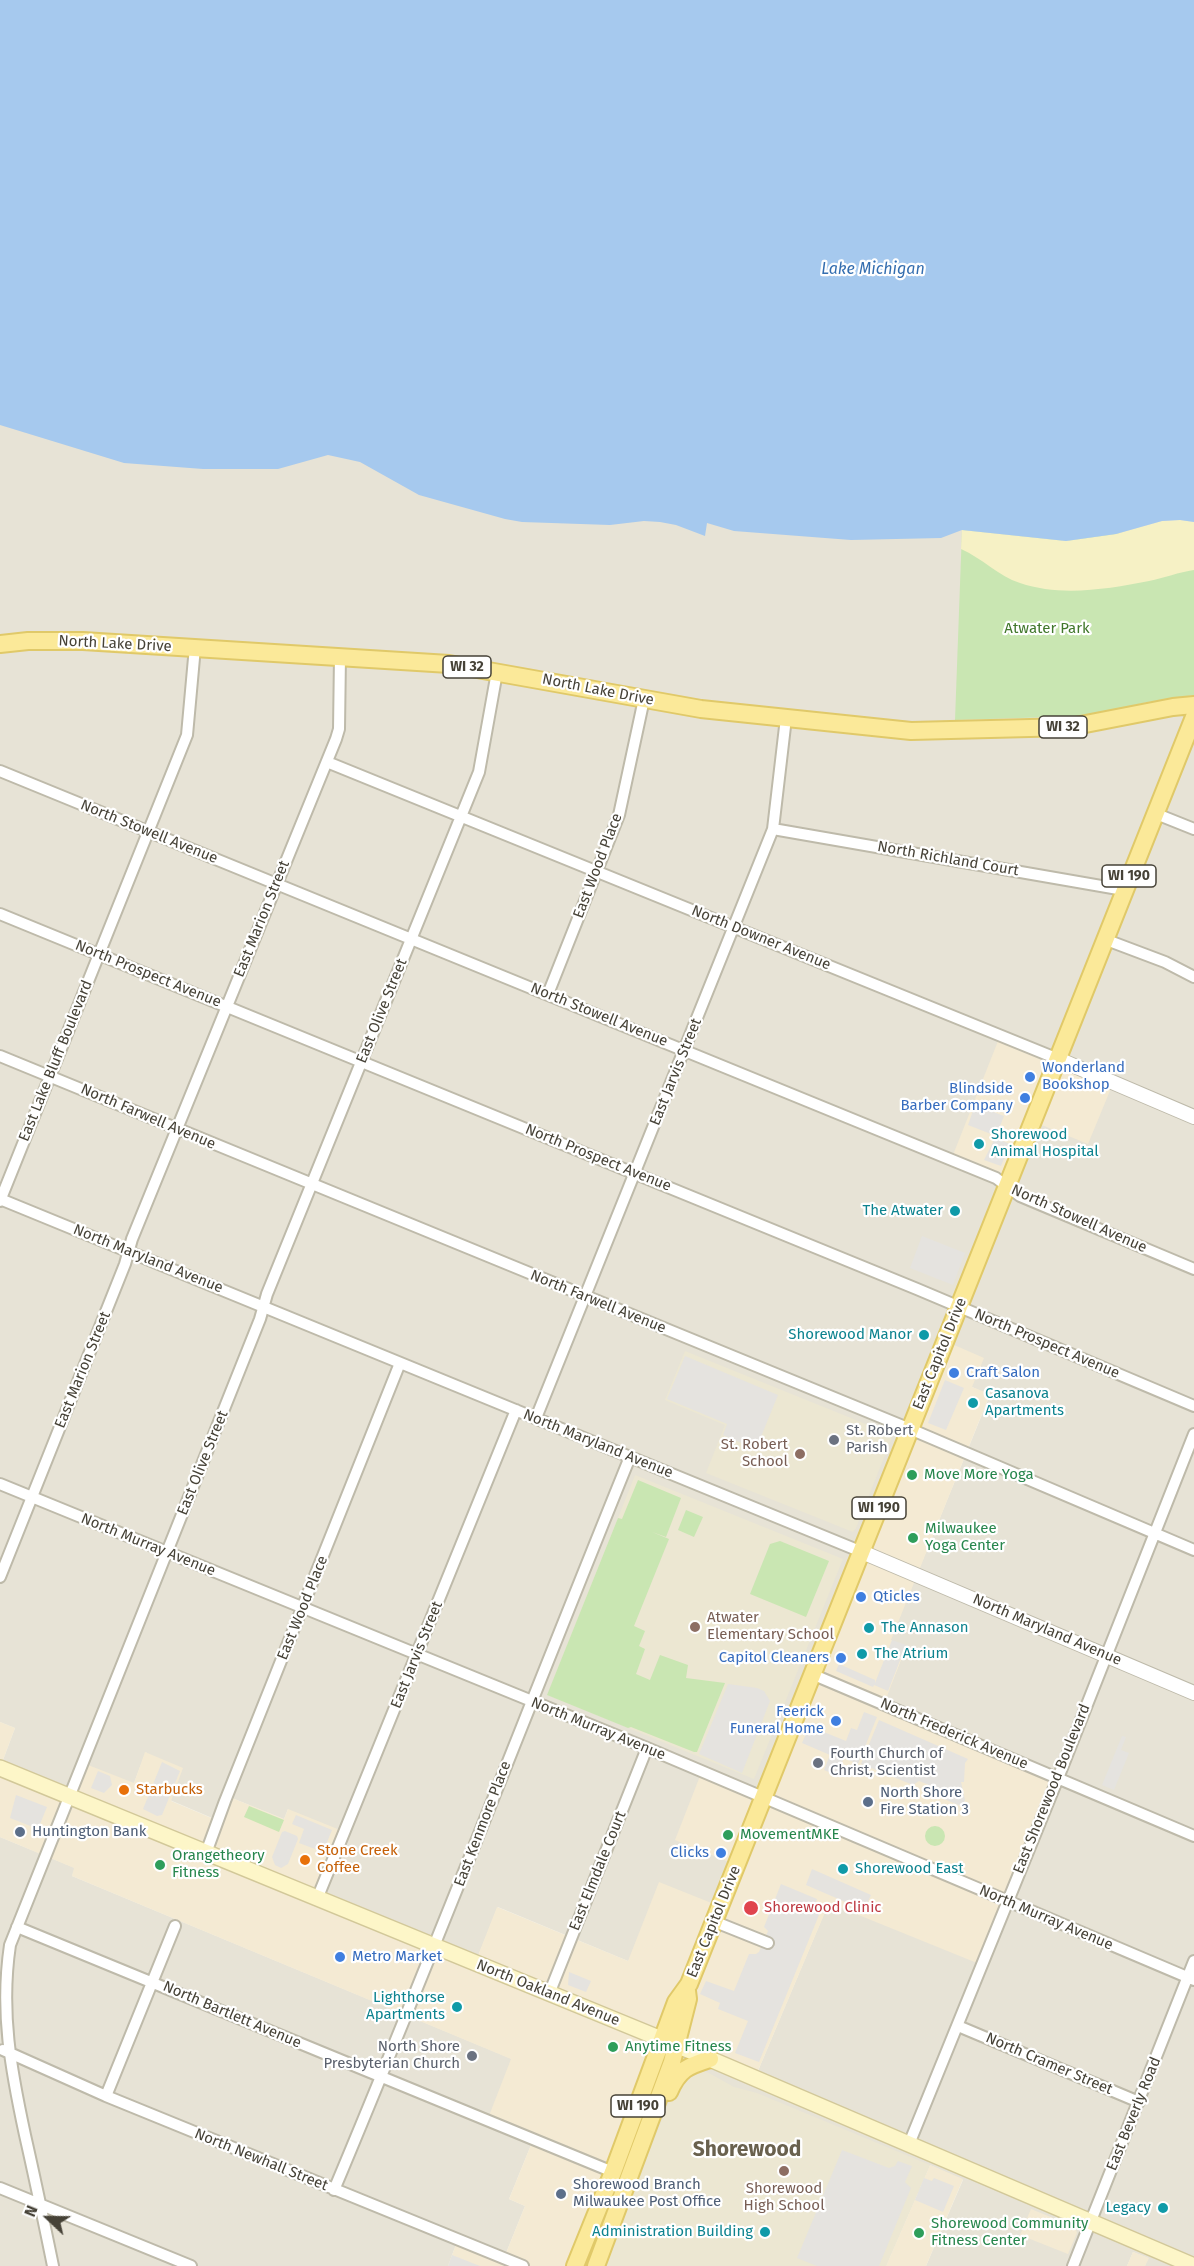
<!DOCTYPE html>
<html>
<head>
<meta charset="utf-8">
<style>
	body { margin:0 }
	#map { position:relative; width:1194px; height:2266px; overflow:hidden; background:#f3f1e8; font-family:"Fira Sans",sans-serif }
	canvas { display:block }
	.north { position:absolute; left:18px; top:2188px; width:60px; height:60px; -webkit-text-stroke:4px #fff; paint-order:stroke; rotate:292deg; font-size:16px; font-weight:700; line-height:24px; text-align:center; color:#464237 }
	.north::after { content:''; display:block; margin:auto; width:21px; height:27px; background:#464237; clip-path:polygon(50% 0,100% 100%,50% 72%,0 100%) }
</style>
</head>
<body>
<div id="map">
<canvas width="1194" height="2266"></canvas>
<div class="north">N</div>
</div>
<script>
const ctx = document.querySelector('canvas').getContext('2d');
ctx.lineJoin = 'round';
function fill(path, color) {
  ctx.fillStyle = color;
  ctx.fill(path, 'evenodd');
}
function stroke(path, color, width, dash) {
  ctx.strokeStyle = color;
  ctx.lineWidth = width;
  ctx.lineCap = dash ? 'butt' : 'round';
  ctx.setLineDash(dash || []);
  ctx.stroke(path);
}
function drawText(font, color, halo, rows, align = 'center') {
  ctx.font = font + ' "Fira Sans",sans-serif';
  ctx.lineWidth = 4.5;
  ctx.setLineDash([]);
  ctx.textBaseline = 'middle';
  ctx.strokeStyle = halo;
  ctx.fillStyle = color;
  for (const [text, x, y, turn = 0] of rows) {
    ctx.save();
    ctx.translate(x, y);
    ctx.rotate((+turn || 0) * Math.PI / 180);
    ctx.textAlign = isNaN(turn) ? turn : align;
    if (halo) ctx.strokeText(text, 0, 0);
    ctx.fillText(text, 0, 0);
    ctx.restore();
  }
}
fill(new Path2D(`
	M0,287L1194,371V2266H1145L1148,2258L1133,2252L1127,2266H926L963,2180L930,2165L886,2266H586L671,2043L755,2078L829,1902L883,1704L906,1647L890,1640L990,1395L972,1387L736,1865L719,1906L628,1961L498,1907L475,1964L317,1899L288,1809L284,1819L227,1796L217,1820L170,1800L146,1752L134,1783L69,1797L0,1768L15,1728L0,1722Z
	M0,1837L75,1868L72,1876L512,2059L533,2140L509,2199L525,2206L504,2258L458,2239L448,2266H0Z`), '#e7e3d6');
fill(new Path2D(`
	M1000,1036L1114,1081L1088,1144L1032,1121L1006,1187L951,1160Z
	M945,1341L984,1358L972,1387L990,1394L891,1640L906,1647L884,1704L1058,1778L982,1965L829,1903L755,2078L671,2043L586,2266H448L458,2239L504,2258L525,2206L509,2199L533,2140L487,2121L511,2059L72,1876L74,1868L0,1837V1768L69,1797L83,1763L134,1783L145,1752L183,1768L171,1801L216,1820L227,1796L284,1819L288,1809L345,1832L318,1899L475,1963L497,1907L628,1961L659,1882L719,1906L736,1865L675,1840L702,1771L764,1798Z
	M0,1722L15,1728L0,1768Z
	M930,2165L963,2179L926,2266H886Z
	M1031,2209L1075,2227L1077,2233L1068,2254L1020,2235Z
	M1133,2252L1149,2258L1145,2266H1127Z`), '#f4ead3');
fill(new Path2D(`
	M685,1351L893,1435L856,1528L853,1532L706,1473L725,1425L665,1400Z
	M635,1475L843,1559L754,1779L547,1695Z
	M695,2070L709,2073L734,2087L757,2093L930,2165L886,2266H603L675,2087Z`), '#ece7d2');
fill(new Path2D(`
	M1194,522V695L1148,702L1084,716L955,720L962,530L1066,541Z
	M638,1480L681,1498L666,1537L652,1532L669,1539L634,1626L645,1631L639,1646L645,1649L636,1674L650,1680L660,1655L688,1665L686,1678L725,1683L697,1752H694L631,1727L628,1728L547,1695L618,1518L622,1519Z
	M686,1510L703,1517L694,1537L678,1530Z
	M780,1541L829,1561L806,1617L750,1594L770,1544Z
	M249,1806L284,1820L279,1832L244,1817Z
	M925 1836a10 10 0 1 1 20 0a10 10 0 1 1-20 0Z`), '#c9e6b2');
fill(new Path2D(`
	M1180,520L1194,522V570C1179,572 1164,578 1149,581C1108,589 1061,597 1020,583C998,576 982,558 961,549L962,530L1066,541L1116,534L1162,521Z`), '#f6f1c5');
fill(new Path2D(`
	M975,1105L1004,1116L996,1136L968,1125Z
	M995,1138L1010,1144L1001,1166L984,1160Z
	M922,1236L965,1253L953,1285L910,1268Z
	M685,1356L778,1395L756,1449L723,1435L727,1424L667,1399Z
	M945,1380L964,1388L946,1430L928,1423Z
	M892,1640L906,1645L888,1691L874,1685L873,1687L836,1671L839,1664L875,1680V1683Z
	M728,1684L757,1688L764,1691L770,1701L742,1773L699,1754Z
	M864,1712L877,1717L858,1764L844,1758L836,1775L824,1770L830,1755L802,1743L806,1734L810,1736L814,1728L846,1741L851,1728L857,1730Z
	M879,1720L968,1759L965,1763L964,1782H961L965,1800L961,1806L939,1797L941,1790L919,1781L913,1785L861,1764Z
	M1122,1736L1126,1737L1121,1750L1129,1753L1114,1790L1102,1785Z
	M162,1762L180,1771L162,1815L157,1816L143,1809Z
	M98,1771L110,1776L112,1785L104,1793L91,1788Z
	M16,1795L47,1807L38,1829L10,1818Z
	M296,1815L332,1830L323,1852L299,1843L304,1829L292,1824Z
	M285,1831L297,1836L298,1839L288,1864L281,1868L275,1865L272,1857L282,1832Z
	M812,1869L871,1895L864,1910L806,1885Z
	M781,1884L817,1899L814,1907L821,1910L759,2062L735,2053L748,2021L718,2009L720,2003L700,1994L706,1981L734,1991L749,1954H756L759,1952L768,1931L764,1927Z
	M569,1972L591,1981L586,1992L568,1985Z
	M842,2150L889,2168L895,2166L898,2161L912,2166L905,2182L911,2188L879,2266H817L797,2258Z
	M924,2178L932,2181L934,2178L954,2186L943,2212L915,2200Z
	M452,2255L480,2266H448Z`), '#e5e3df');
fill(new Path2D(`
	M0,0H1194V522L1180,520L1162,521L1116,534L1066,541L962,530L941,538L851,540L734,531L707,523L705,536L676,525L660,522L644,521L610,525L522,522L505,519L419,495L360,462L328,455L278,469H203L124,463L0,425Z`), '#a6c9ee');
const minor = new Path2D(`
	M327,762L1058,1059
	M0,771L996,1178L1020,1196L1194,1269
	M1154,813L1194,829
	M773,829L1124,890
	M0,914L917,1289L1194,1406
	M1104,939L1165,962L1194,977
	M548,994L619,815L644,699
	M0,1056L910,1429L1194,1550
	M0,1199L862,1552
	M0,1201L187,735L195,647
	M536,1418L773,829L786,718
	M0,1484L647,1748L1194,1980
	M0,1577L125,1264L132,1239L336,739L339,729L340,656
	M814,1675L1194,1836
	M206,1853L225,1801L400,1363
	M317,1899L516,1410
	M713,1921L768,1943
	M17,1927L613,2172
	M549,1994L647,1748
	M958,2026L1139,2102
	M3,2050L106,2096L523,2266
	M106,2096L175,1926
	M909,2144L1058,1778L1194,1434
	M0,2188L191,2266
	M334,2190C436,1947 531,1701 630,1457
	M53,2266C44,2222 35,2179 25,2135C11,2070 0,2012 10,1945L260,1319L267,1294L479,772L497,672
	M1073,2266L1194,1961`);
const tertiary = new Path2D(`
	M1058,1059L1194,1117
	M862,1552L1194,1693`);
const secondary = new Path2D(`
	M0,1768L710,2059L1194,2266`);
const primary = new Path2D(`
	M0,644L28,641H83L449,664L701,709L911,731L1070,727L1173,707L1194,705
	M669,2092C679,2069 688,2066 710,2059
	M575,2266L613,2172L676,2002L689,1984L1194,717
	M596,2266L672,2062L688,1999L687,1991`);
stroke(minor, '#bebaaa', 14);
stroke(tertiary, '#bebaaa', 16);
stroke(secondary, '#d2c899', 18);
stroke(primary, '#e0c969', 20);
stroke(minor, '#fff', 10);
stroke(tertiary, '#fff', 14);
stroke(secondary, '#fdf6c8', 15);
stroke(primary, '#fbe999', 16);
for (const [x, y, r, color] of [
	[1030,1077,6,"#3f7fe0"],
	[1025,1098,6,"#3f7fe0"],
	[979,1144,6,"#0f9aa8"],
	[955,1211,6,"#0f9aa8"],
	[924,1335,6,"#0f9aa8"],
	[954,1373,6,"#3f7fe0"],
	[973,1403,6,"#0f9aa8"],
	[834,1440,6,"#6b7280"],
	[800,1454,6,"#8d6e63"],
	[912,1475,6,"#2e9e5b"],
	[913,1538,6,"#2e9e5b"],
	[861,1597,6,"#3f7fe0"],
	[695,1627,6,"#8d6e63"],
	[869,1628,6,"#0f9aa8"],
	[862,1654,6,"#0f9aa8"],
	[841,1658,6,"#3f7fe0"],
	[836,1721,6,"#3f7fe0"],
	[818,1763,6,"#6b7280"],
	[124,1790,6,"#e8710a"],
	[868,1802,6,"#5c6f8a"],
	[20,1832,6,"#5c6f8a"],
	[728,1835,6,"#2e9e5b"],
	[721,1853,6,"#3f7fe0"],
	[305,1860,6,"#e8710a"],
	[160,1865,6,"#2e9e5b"],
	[843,1869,6,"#0f9aa8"],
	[751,1908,8,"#e0444e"],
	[340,1957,6,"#3f7fe0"],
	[457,2007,6,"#0f9aa8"],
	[613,2047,6,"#2e9e5b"],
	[472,2056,6,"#6b7280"],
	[784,2171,6,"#8d6e63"],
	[561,2194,6,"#5c6f8a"],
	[1163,2208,6,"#0f9aa8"],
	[765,2232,6,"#0f9aa8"],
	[919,2233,6,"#2e9e5b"]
]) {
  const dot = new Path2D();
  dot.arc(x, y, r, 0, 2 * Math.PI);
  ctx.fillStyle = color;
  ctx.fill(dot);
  stroke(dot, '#fff', 2);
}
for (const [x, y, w] of [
	[467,667,48],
	[1063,727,48],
	[1129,876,54],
	[879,1508,54],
	[638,2106,54]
]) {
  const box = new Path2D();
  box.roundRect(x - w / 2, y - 11, w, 22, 4.5);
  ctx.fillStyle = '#fff';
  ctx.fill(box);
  stroke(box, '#464237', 1.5);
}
drawText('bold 14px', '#464237', null, [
	["WI 32",467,667],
	["WI 32",1063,727],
	["WI 190",1129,876],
	["WI 190",879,1508],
	["WI 190",638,2106]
]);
drawText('15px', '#40772b', '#fff', [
	["Atwater Park",1047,629]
]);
drawText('15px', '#464237', '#fff', [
	["North Lake Drive",115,644,3],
	["North Lake Drive",598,690,11],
	["North Stowell Avenue",149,832,22],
	["North Richland Court",948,859,10],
	["East Wood Place",598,866,-69],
	["East Marion Street",262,919,-68],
	["North Downer Avenue",761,938,22],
	["North Prospect Avenue",148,974,22],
	["East Olive Street",382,1011,-68],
	["North Stowell Avenue",599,1015,22],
	["East Lake Bluff Boulevard",56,1061,-68],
	["East Jarvis Street",676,1072,-68],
	["North Farwell Avenue",148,1117,23],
	["North Prospect Avenue",598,1158,22],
	["North Stowell Avenue",1079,1219,24],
	["North Maryland Avenue",148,1259,22],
	["North Farwell Avenue",598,1302,22],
	["North Prospect Avenue",1047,1344,23],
	["East Capitol Drive",940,1354,-68],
	["East Marion Street",83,1370,-68],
	["North Maryland Avenue",598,1444,22],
	["East Olive Street",203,1463,-68],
	["North Murray Avenue",148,1545,22],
	["East Wood Place",303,1608,-68],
	["North Maryland Avenue",1047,1630,23],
	["East Jarvis Street",417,1655,-68],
	["North Murray Avenue",598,1729,22],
	["North Frederick Avenue",954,1734,23],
	["East Shorewood Boulevard",1052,1789,-68],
	["East Kenmore Place",483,1824,-69],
	["East Elmdale Court",598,1871,-68],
	["North Murray Avenue",1046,1918,23],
	["East Capitol Drive",714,1922,-68],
	["North Oakland Avenue",548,1993,22],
	["North Bartlett Avenue",232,2015,23],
	["North Cramer Street",1049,2064,23],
	["East Beverly Road",1134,2114,-68],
	["North Newhall Street",261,2160,22]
]);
drawText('15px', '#366cbe', '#fff', [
	["Wonderland",1042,1068],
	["Bookshop",1042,1085],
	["Blindside",1013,1089,"right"],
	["Barber Company",1013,1106,"right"],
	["Craft Salon",966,1373],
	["Qticles",873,1597],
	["Capitol Cleaners",829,1658,"right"],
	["Feerick",824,1712,"right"],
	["Funeral Home",824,1729,"right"],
	["Clicks",709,1853,"right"],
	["Metro Market",352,1957]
], 'left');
drawText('15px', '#0d838f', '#fff', [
	["Shorewood",991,1135],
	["Animal Hospital",991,1152],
	["The Atwater",943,1211,"right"],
	["Shorewood Manor",912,1335,"right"],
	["Casanova",985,1394],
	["Apartments",985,1411],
	["The Annason",881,1628],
	["The Atrium",874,1654],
	["Shorewood East",855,1869],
	["Lighthorse",445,1998,"right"],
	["Apartments",445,2015,"right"],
	["Legacy",1151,2208,"right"],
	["Administration Building",753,2232,"right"]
], 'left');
drawText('15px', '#5b616d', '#fff', [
	["St. Robert",846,1431],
	["Parish",846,1448],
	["Fourth Church of",830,1754],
	["Christ, Scientist",830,1771],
	["North Shore",460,2047,"right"],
	["Presbyterian Church",460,2064,"right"]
], 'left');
drawText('15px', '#785e54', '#fff', [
	["St. Robert",788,1445],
	["School",788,1462],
	["Atwater",707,1618,"left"],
	["Elementary School",707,1635,"left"],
	["Shorewood",784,2189,"center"],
	["High School",784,2206,"center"]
], 'right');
drawText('15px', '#27864d', '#fff', [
	["Move More Yoga",924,1475],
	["Milwaukee",925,1529],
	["Yoga Center",925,1546],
	["MovementMKE",740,1835],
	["Orangetheory",172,1856],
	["Fitness",172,1873],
	["Anytime Fitness",625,2047],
	["Shorewood Community",931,2224],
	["Fitness Center",931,2241]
], 'left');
drawText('15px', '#c56008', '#fff', [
	["Starbucks",136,1790],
	["Stone Creek",317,1851],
	["Coffee",317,1868]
], 'left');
drawText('15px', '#4e5e75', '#fff', [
	["North Shore",880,1793],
	["Fire Station 3",880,1810],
	["Huntington Bank",32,1832],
	["Shorewood Branch",573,2185],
	["Milwaukee Post Office",573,2202]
], 'left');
drawText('15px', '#be3a42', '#fff', [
	["Shorewood Clinic",764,1908]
], 'left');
drawText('italic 16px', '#336daf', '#fff', [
	["Lake Michigan",873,270]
]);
drawText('bold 21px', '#69614e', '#fff', [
	["Shorewood",747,2150]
]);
</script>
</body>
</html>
